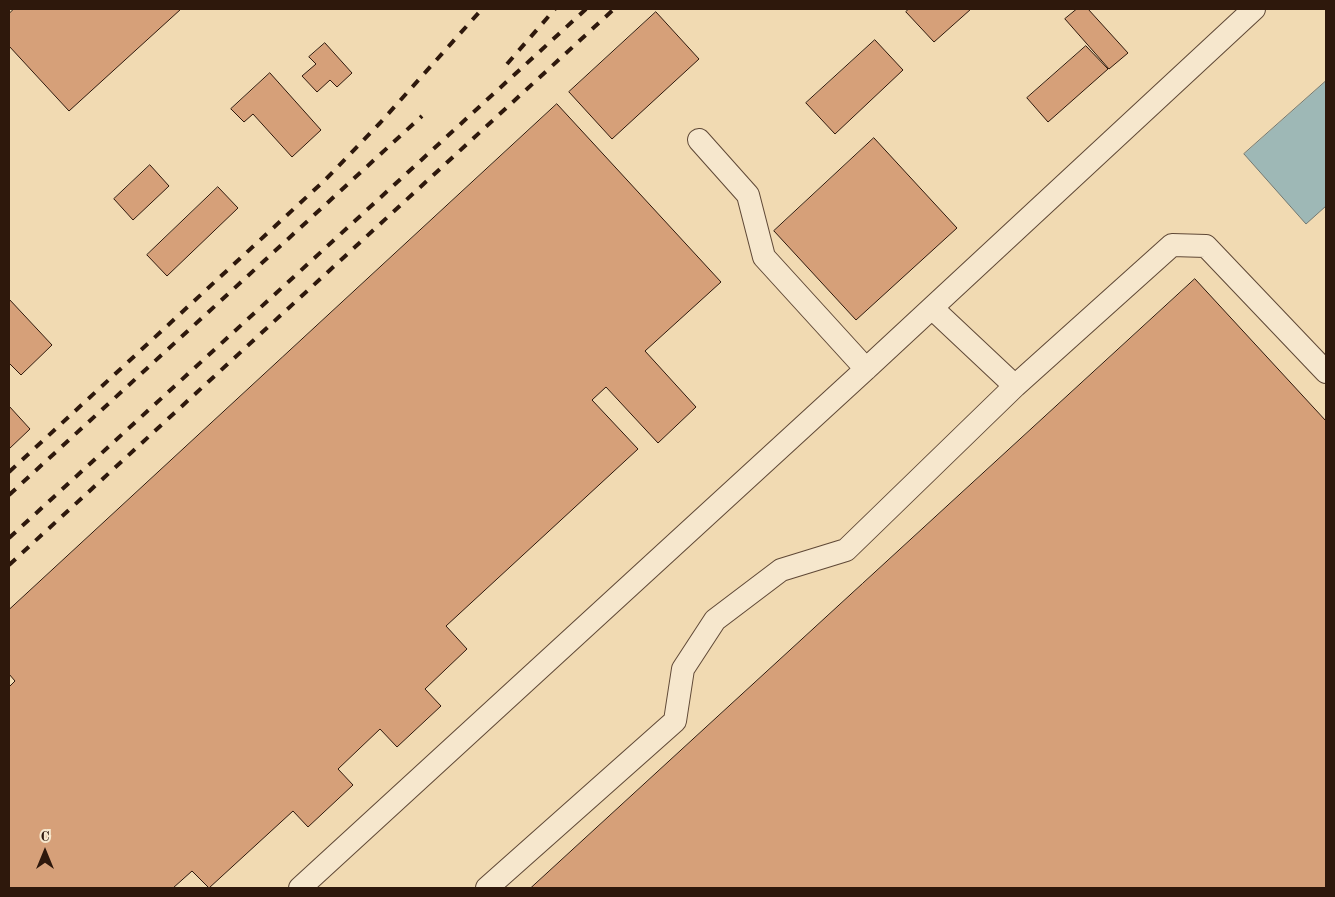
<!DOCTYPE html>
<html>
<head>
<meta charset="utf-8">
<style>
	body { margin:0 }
	#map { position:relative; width:1335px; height:897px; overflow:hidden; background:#f1dab2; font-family:"Old Standard TT",serif }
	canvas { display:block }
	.frame { position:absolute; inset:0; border:10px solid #2e180c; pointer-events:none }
	.north { position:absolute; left:20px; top:827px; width:50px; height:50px; -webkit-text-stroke:4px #f6e7cd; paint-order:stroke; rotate:0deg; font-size:14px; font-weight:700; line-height:20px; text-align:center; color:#2e180c }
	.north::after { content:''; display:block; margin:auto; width:18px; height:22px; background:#2e180c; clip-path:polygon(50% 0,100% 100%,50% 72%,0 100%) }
</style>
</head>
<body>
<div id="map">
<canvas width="1335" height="897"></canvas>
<div class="frame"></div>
<div class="north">С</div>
</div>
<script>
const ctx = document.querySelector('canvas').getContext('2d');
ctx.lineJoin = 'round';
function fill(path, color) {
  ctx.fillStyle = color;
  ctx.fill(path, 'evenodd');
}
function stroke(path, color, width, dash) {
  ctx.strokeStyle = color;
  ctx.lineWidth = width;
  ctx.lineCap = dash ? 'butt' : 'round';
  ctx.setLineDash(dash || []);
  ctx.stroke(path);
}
const water = new Path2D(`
	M1326,81V206L1306,224L1244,154Z`);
fill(water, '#9eb8b6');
stroke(water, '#717872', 1);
const building = new Path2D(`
	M14,9H181L69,111L9,46V14Z
	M909,9H971L934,42L906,12Z
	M1077,9H1088L1128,53L1109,69L1065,19Z
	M656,12L699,59L612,139L569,92Z
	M875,40L903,70L835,134L806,103Z
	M325,43L352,73L337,87L330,80L317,92L302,76L316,64L309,57Z
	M1086,46L1108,69L1048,122L1027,98Z
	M270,73L321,130L292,157L253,114L244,122L231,109Z
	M557,104L721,282L645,351L696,407L658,443L606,387L592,400L638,449L446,626L467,649L425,689L441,706L397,747L380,729L338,769L353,785L308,827L293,811L209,888L192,871L173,888H9V687L15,681L9,674V610Z
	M874,138L957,228L856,320L774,231Z
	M150,165L169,186L133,220L114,199Z
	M218,187L238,208L167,276L147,255Z
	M1195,279L1326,421V888H531Z
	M9,299L52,345L21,375L9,363Z
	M9,406L30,429L9,449Z`);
fill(building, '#d6a079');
stroke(building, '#2e180c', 1);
const minor = new Path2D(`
	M699,140L748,195L764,257L866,369
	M932,308L1015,386
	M300,888L866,369L1254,9
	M487,888L675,721L683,669L715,620L781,570L846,550L1015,386L1172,245L1206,246L1326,372`);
stroke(minor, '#5f4836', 24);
stroke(minor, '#f6e7cd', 22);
stroke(new Path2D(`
	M507,64L555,9
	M9,472L325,180L380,123L482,9
	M9,495L422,116
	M9,538L586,9
	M9,565L614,9`), '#2e180c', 4, [9, 9]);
</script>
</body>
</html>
